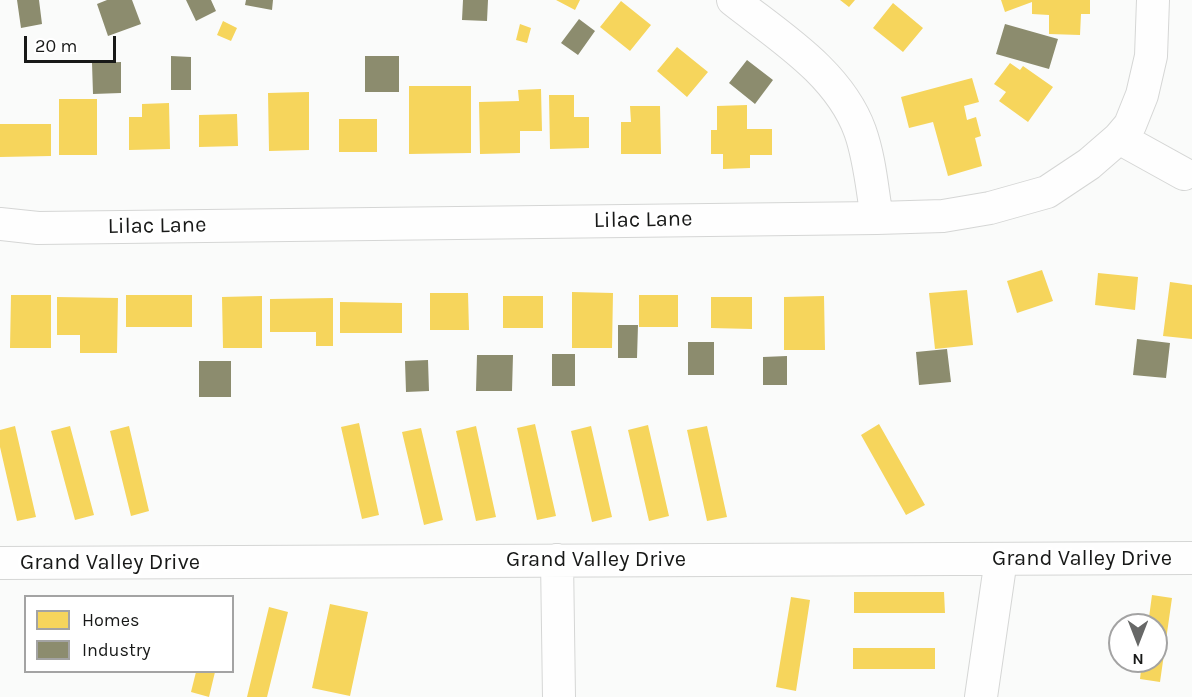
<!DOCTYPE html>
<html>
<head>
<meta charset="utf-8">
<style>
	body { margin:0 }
	#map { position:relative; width:1192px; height:697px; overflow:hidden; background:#fafbfa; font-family:Karla,sans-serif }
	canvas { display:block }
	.legend { position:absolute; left:24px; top:595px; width:210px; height:78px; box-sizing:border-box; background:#fff; border:2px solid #a3a3a3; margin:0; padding:8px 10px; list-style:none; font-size:18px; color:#181918 }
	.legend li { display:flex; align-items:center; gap:12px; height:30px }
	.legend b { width:30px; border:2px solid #a3a3a3 }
	.north { position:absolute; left:1108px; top:613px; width:60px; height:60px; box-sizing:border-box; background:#fff; border:2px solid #a3a3a3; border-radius:50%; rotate:180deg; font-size:16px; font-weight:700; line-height:24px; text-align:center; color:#181918 }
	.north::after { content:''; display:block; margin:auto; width:21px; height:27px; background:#676867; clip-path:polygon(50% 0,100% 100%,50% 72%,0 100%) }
	.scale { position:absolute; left:24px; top:36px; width:92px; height:27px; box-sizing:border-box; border:3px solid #181918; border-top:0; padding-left:8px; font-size:18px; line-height:21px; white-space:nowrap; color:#181918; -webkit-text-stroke:4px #fff; paint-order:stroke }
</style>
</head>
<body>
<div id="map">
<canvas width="1192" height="697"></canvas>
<ul class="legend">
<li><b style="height:16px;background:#f6d55c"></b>Homes</li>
<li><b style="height:16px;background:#8c8c6e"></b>Industry</li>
</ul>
<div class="north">N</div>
<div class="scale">20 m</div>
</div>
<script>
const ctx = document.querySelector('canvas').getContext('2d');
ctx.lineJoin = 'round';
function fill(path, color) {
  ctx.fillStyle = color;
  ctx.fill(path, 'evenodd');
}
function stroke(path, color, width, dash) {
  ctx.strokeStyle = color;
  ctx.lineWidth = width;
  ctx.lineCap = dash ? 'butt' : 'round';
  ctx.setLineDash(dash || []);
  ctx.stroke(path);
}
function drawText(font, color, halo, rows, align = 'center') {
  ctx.font = font + ' Karla,sans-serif';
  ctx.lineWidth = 6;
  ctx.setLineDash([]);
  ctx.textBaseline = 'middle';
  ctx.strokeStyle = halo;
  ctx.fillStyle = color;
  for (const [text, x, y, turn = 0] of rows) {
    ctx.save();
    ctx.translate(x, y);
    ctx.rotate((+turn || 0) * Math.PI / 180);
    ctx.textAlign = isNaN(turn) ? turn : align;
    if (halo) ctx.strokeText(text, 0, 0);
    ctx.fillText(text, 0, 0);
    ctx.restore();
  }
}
fill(new Path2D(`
	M556,0H580L575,10Z
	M840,0H855L849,7Z
	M1001,0H1090V14H1081L1080,35L1049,34V15L1032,14V2L1005,12Z
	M621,1L651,25L630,51L600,27Z
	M893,3L923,28L903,52L873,28Z
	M223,21L237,28L231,41L217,35Z
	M520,24L531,28L527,43L516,40Z
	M677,47L708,72L687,97L657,71Z
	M1010,63L1020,70L1023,66L1053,87L1028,122L999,101L1006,92L994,84Z
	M972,78L979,102L964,106L967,120L976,117L981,136L975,138L982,166L948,176L933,122L909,128L901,97Z
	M409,86H471V153L409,154Z
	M541,89L542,131H520V153L480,154L479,102L519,101L518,90Z
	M309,92V150L269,151L268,93Z
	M549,95H574V117H589V148L550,149Z
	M59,99H97V155H59Z
	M169,103L170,149L129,150V117H142V104Z
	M747,105V129H772V155H750V168L723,169V154H711V130H717V106Z
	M630,106H660L661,154H621V122H631Z
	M237,114L238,146L199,147V115Z
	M339,119H377V152H339Z
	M0,124H51V156L0,157Z
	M1042,270L1053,301L1017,313L1007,281Z
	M1098,273L1138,277L1135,310L1095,305Z
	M1170,282L1192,285V339L1163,336Z
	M967,290L973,345L935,349L929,293Z
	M572,292L613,293L612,348H572Z
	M430,293H468L469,330H430Z
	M11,295H51V348H10Z
	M126,295H192V327H126Z
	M639,295H678V327H639Z
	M262,296V348H223L222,297Z
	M503,296H543V328H503Z
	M824,296L825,350H784V297Z
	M57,297L118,298L117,353H80V335H57Z
	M711,297H752V329L711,328Z
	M333,298V346H316V332H270V299Z
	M340,302L402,303V333H340Z
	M359,423L379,515L362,519L341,427Z
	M535,424L556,516L537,520L517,428Z
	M879,424L925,505L906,515L861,435Z
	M648,425L669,516L649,521L628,430Z
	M15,426L36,517L17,521L0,447V430Z
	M70,426L94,515L75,520L51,431Z
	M129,426L149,511L131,516L110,431Z
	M476,426L496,517L476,521L456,431Z
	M591,426L612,517L592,522L571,431Z
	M707,426L727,517L707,521L687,430Z
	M421,428L443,520L424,525L402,432Z
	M854,592H944L945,613H854Z
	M1152,595L1172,598L1160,682L1140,679L1142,661H1156V625H1148Z
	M791,597L810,600L796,691L776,687Z
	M330,604L368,612L350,696L312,688Z
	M269,607L288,612L267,697H247Z
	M853,648H935V669H853Z
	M196,672H215L209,697L191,692Z`), '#f6d55c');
fill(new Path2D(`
	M17,0H39L42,24L21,28Z
	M107,0H132L141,24L108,36L97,4Z
	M186,0H211L216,11L196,21Z
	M246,0H273L272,10L245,5Z
	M463,0H488L487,21L462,20Z
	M579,19L595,31L578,55L561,43Z
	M1005,24L1058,39L1049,69L996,54Z
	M171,56L191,57V90H171Z
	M365,56H399V92H365Z
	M747,60L773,80L755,104L729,83Z
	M121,62V93L93,94L92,63Z
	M618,325H638L637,358H618Z
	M1137,339L1170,343L1166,378L1133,375Z
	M688,342H714V375H688Z
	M947,349L951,382L919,385L916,352Z
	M552,354H575V386H552Z
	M477,355H513L512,391H476Z
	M787,356V385H763V357Z
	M428,360L429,391L406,392L405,361Z
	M199,361H231V397H199Z`), '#8c8c6e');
const minor = new Path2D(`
	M733,0C780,37 839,73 860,131C870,159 872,189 877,218
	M1119,138L1184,174
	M0,224L38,228L877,218L943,216L990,208L1047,192L1089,164L1119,138L1130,125L1142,95L1151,56L1153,0
	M557,560L559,697
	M0,563L1192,558
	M981,697L1001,559`);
stroke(minor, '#d5d6d5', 34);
stroke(minor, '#fefefe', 32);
drawText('22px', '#181918', '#fff', [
	["Lilac Lane",643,220,-1],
	["Lilac Lane",157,226,-1],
	["Grand Valley Drive",1082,559],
	["Grand Valley Drive",596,560],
	["Grand Valley Drive",110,563]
]);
</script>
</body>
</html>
